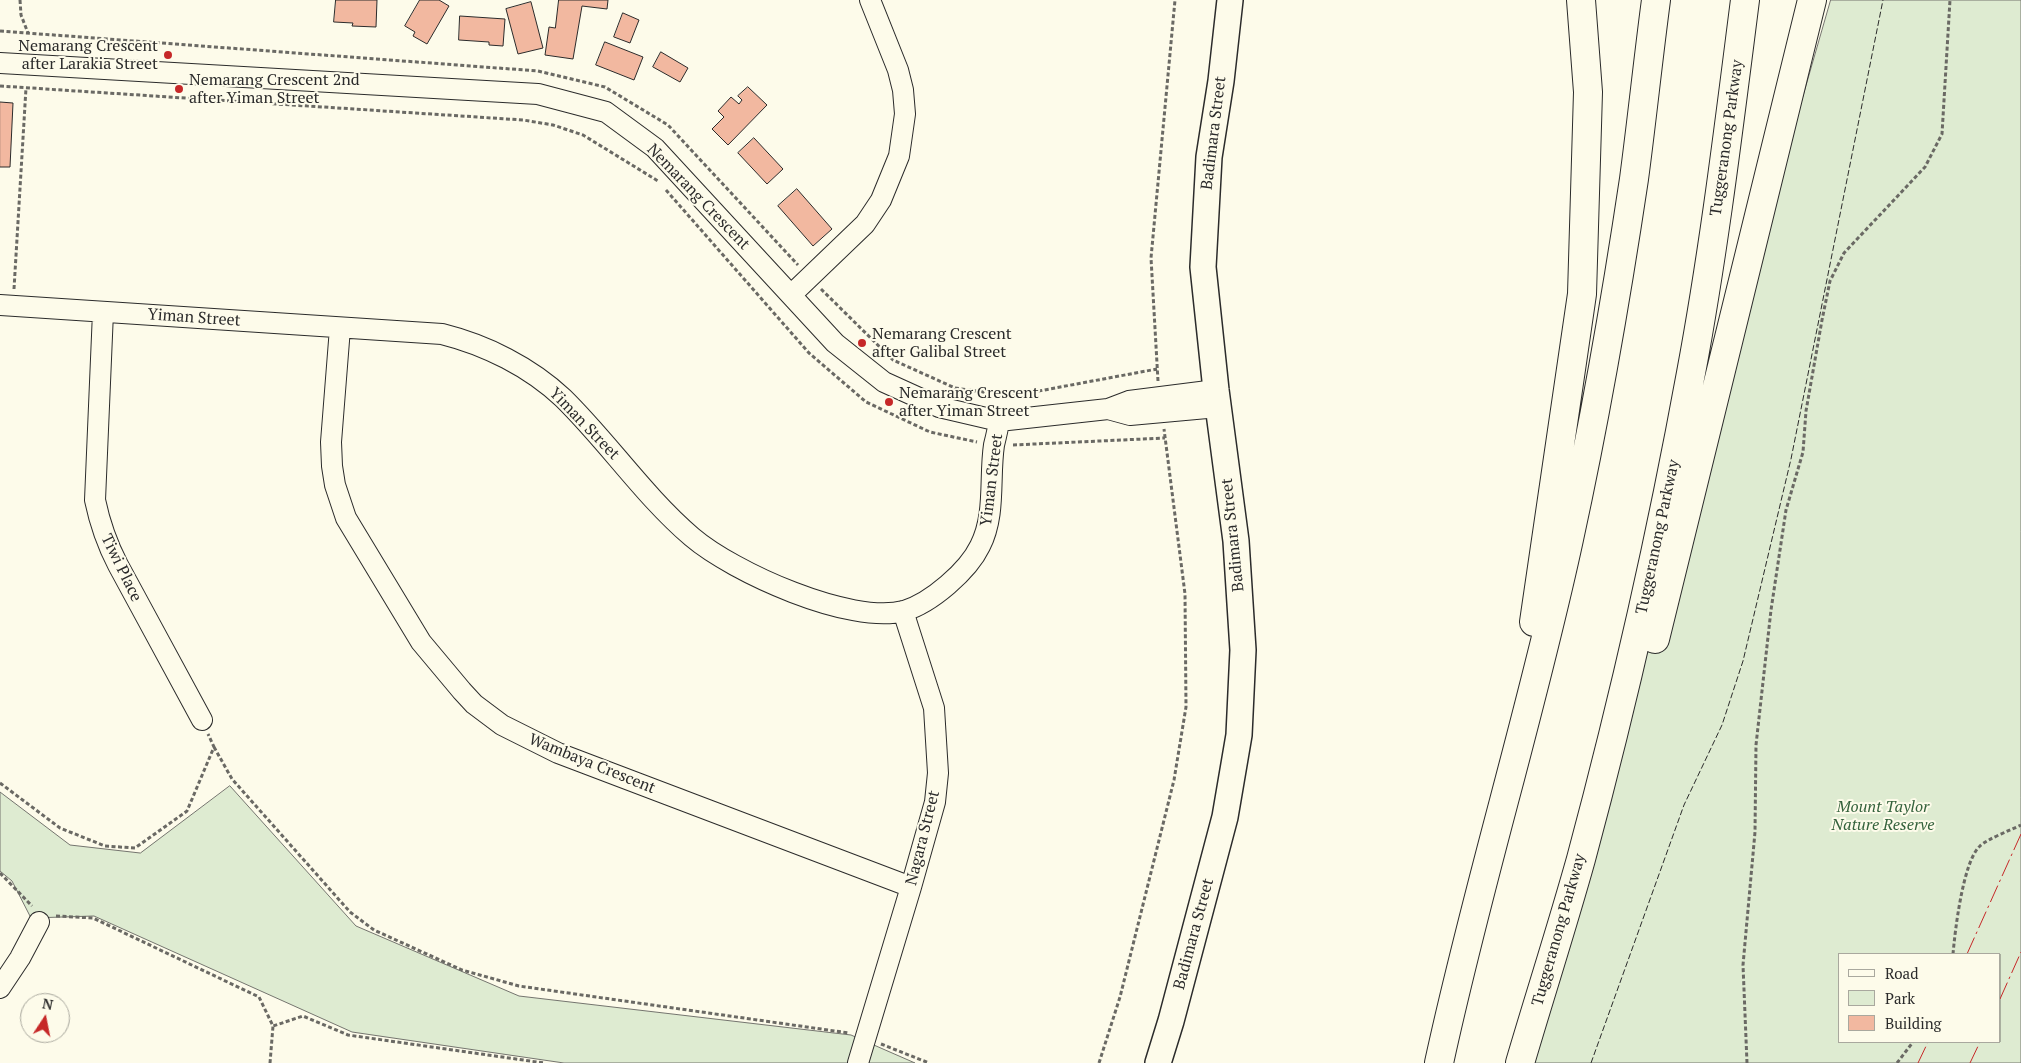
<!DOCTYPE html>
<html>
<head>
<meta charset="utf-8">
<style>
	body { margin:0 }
	#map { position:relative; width:2021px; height:1063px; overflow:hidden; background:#fdfbea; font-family:"PT Serif",serif }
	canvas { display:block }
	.legend { position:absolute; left:1838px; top:953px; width:162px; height:90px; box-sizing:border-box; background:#fdfbea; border:1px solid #a9a89e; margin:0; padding:6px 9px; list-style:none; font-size:15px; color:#2b2b2b }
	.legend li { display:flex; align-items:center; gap:10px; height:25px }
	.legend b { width:25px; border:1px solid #a9a89e }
	.north { position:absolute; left:20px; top:993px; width:50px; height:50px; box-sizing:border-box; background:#fdfbea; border:1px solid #a9a89e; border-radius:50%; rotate:11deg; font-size:14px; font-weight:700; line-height:20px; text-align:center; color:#2b2b2b }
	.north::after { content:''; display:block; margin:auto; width:18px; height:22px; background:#c62828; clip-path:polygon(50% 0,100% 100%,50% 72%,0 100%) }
</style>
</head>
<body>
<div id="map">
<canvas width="2021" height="1063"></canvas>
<ul class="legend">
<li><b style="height:6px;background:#fdfbea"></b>Road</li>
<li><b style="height:14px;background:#deebd1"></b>Park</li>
<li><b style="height:14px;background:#f2b8a0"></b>Building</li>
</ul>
<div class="north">N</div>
</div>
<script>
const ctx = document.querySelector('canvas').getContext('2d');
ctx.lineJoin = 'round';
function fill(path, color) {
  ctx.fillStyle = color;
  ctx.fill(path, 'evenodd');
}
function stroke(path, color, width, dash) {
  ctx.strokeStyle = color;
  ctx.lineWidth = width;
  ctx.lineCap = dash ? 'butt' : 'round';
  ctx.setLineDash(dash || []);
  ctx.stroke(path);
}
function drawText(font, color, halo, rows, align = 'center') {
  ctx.font = font + ' "PT Serif",serif';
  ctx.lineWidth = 4;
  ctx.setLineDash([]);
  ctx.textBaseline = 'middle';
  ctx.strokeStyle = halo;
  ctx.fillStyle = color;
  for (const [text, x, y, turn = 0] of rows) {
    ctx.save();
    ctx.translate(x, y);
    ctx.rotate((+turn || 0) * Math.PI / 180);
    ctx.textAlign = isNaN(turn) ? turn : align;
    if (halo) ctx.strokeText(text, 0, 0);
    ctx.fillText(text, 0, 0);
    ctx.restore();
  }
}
const green = new Path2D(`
	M1831,0H2021V1063H1525ZM1840,954H2000V1042H1840Z
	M230,786L356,926L519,996L851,1035L915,1063H564L352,1032L94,916L31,918L12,881L0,871V792L70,845L140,853Z`);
fill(green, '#deebd1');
stroke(green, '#74746e', 1);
const building = new Path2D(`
	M336,0H377L376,27L352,26L353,23L334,22Z
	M420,0H439L449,6L427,44L413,36L415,32L405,26Z
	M559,0H608L607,9L582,6L573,59L545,55L549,27L555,28Z
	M531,2L543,48L518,54L506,9Z
	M623,13L639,20L630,43L614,37Z
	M460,16L505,19L503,46L489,45V42L459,40Z
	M605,42L643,57L634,80L596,65Z
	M661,52L688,68L680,82L653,67Z
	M748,87L767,105L728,145L712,129L724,117L718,111L731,97L739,104L742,100L738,96Z
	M0,102L13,103L10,167H0Z
	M754,138L783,169L767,184L738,153Z
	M797,189L832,229L813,246L778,206Z`);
fill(building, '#f2b8a0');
stroke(building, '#2b2b2b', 1);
const minor = new Path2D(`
	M0,63L538,94L606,112L655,148L835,343L884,382L939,407L999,421L1108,409L1129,401L1216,390
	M791,295L865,224L881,200L899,156L905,114L903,90L898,70L870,0
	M0,305L442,334C486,345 530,367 563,398C608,442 644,496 692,537C733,572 850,625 904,611C931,603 968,571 980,546C996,515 989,478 994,445C996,437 998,429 999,421
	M103,312L95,500C100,524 107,544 118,565L202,720
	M340,328L331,442L332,466L335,485L346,518L421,642L462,691L474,704L502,725L558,753L911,887
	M1108,409L1130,415L1218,407
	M0,988L20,958L39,922
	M858,1063L911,887L935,802L938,773L934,708L903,611`);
const major = new Path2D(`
	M1158,1063L1171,1021L1225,817L1239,735L1243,650L1236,541L1216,390L1203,267L1209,157L1221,81L1230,0`);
const highway = new Path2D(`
	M1534,622L1582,294L1588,92L1581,0
	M1655,639L1812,0
	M1439,1063C1477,887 1531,715 1569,539C1595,420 1616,299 1634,179C1642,119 1648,60 1656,0
	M1520,1063C1540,995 1562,927 1581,859C1624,699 1661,537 1691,373C1714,250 1729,125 1745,0`);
stroke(minor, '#2b2b2b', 22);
stroke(major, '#2b2b2b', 28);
stroke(highway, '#2b2b2b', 30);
stroke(new Path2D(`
	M20,0L21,15L28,33
	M0,31L538,71L605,87L668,125L798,265
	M0,86L523,120L553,125L583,135L658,181
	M666,190L809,353L866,402L930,432L977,442
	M14,289L26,88
	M821,289L893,360L955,388L1012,396L1157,369
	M1158,381L1151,258L1175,0
	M1013,445L1165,438
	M214,747L232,779L350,912L374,930L462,970L519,986L849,1033
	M0,783L60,828L105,846L135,848L187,811L214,747L208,734
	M0,873L32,906
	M56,916L93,918L259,997L273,1026L303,1016L348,1035L544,1063
	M1953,954C1955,931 1963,861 1980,846C1987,839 2011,830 2021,825
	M881,1044L929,1063
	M270,1063L273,1026
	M1099,1063L1120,997L1174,780L1186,707L1185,594L1164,429
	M1747,1063L1743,965L1755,832L1756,745L1771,610L1786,510L1803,452L1806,411L1822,320L1830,281L1844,253L1925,167L1942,134L1950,0
	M1897,1063L1913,1042`), '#6a6964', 3, [4, 2.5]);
stroke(minor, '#fdfbea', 20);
stroke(major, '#fdfbea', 25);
stroke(highway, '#fdfbea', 28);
stroke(new Path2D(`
	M1591,1063L1684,805L1722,725L1743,661L1791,459L1883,0`), '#2b2b2b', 1, [6, 2.5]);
stroke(new Path2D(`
	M1967,954L2021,834
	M2000,999L2021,952
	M1918,1063L1928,1042
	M1970,1063L1980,1042`), '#c62828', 1, [18, 4, 2.5, 4]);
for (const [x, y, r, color] of [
	[168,55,5,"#c62828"],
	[179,89,5,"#c62828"],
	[862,343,5,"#c62828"],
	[889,402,5,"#c62828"]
]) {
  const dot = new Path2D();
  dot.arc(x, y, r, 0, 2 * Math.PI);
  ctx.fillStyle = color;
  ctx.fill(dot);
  stroke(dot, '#fdfbea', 2);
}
drawText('16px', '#2b2b2b', '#fdfbea', [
	["Nemarang Crescent",158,46,"right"],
	["after Larakia Street",158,64,"right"],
	["Nemarang Crescent 2nd",189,80],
	["after Yiman Street",189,98],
	["Nemarang Crescent",872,334],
	["after Galibal Street",872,352],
	["Nemarang Crescent",899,393],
	["after Yiman Street",899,411]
], 'left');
drawText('16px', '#2b2b2b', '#fdfbea', [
	["Badimara Street",1214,133,-83],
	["Tuggeranong Parkway",1727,138,-82],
	["Nemarang Crescent",698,197,46],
	["Yiman Street",194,318,4],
	["Yiman Street",584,424,46],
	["Yiman Street",992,480,-83],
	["Badimara Street",1233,535,-96],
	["Tuggeranong Parkway",1658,537,-78],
	["Tiwi Place",121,568,64],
	["Wambaya Crescent",592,764,22],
	["Nagara Street",923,838,-76],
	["Tuggeranong Parkway",1559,930,-74],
	["Badimara Street",1194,934,-75]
]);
drawText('italic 16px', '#34623c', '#fdfbea', [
	["Mount Taylor",1883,807],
	["Nature Reserve",1883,825]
]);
</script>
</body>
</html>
